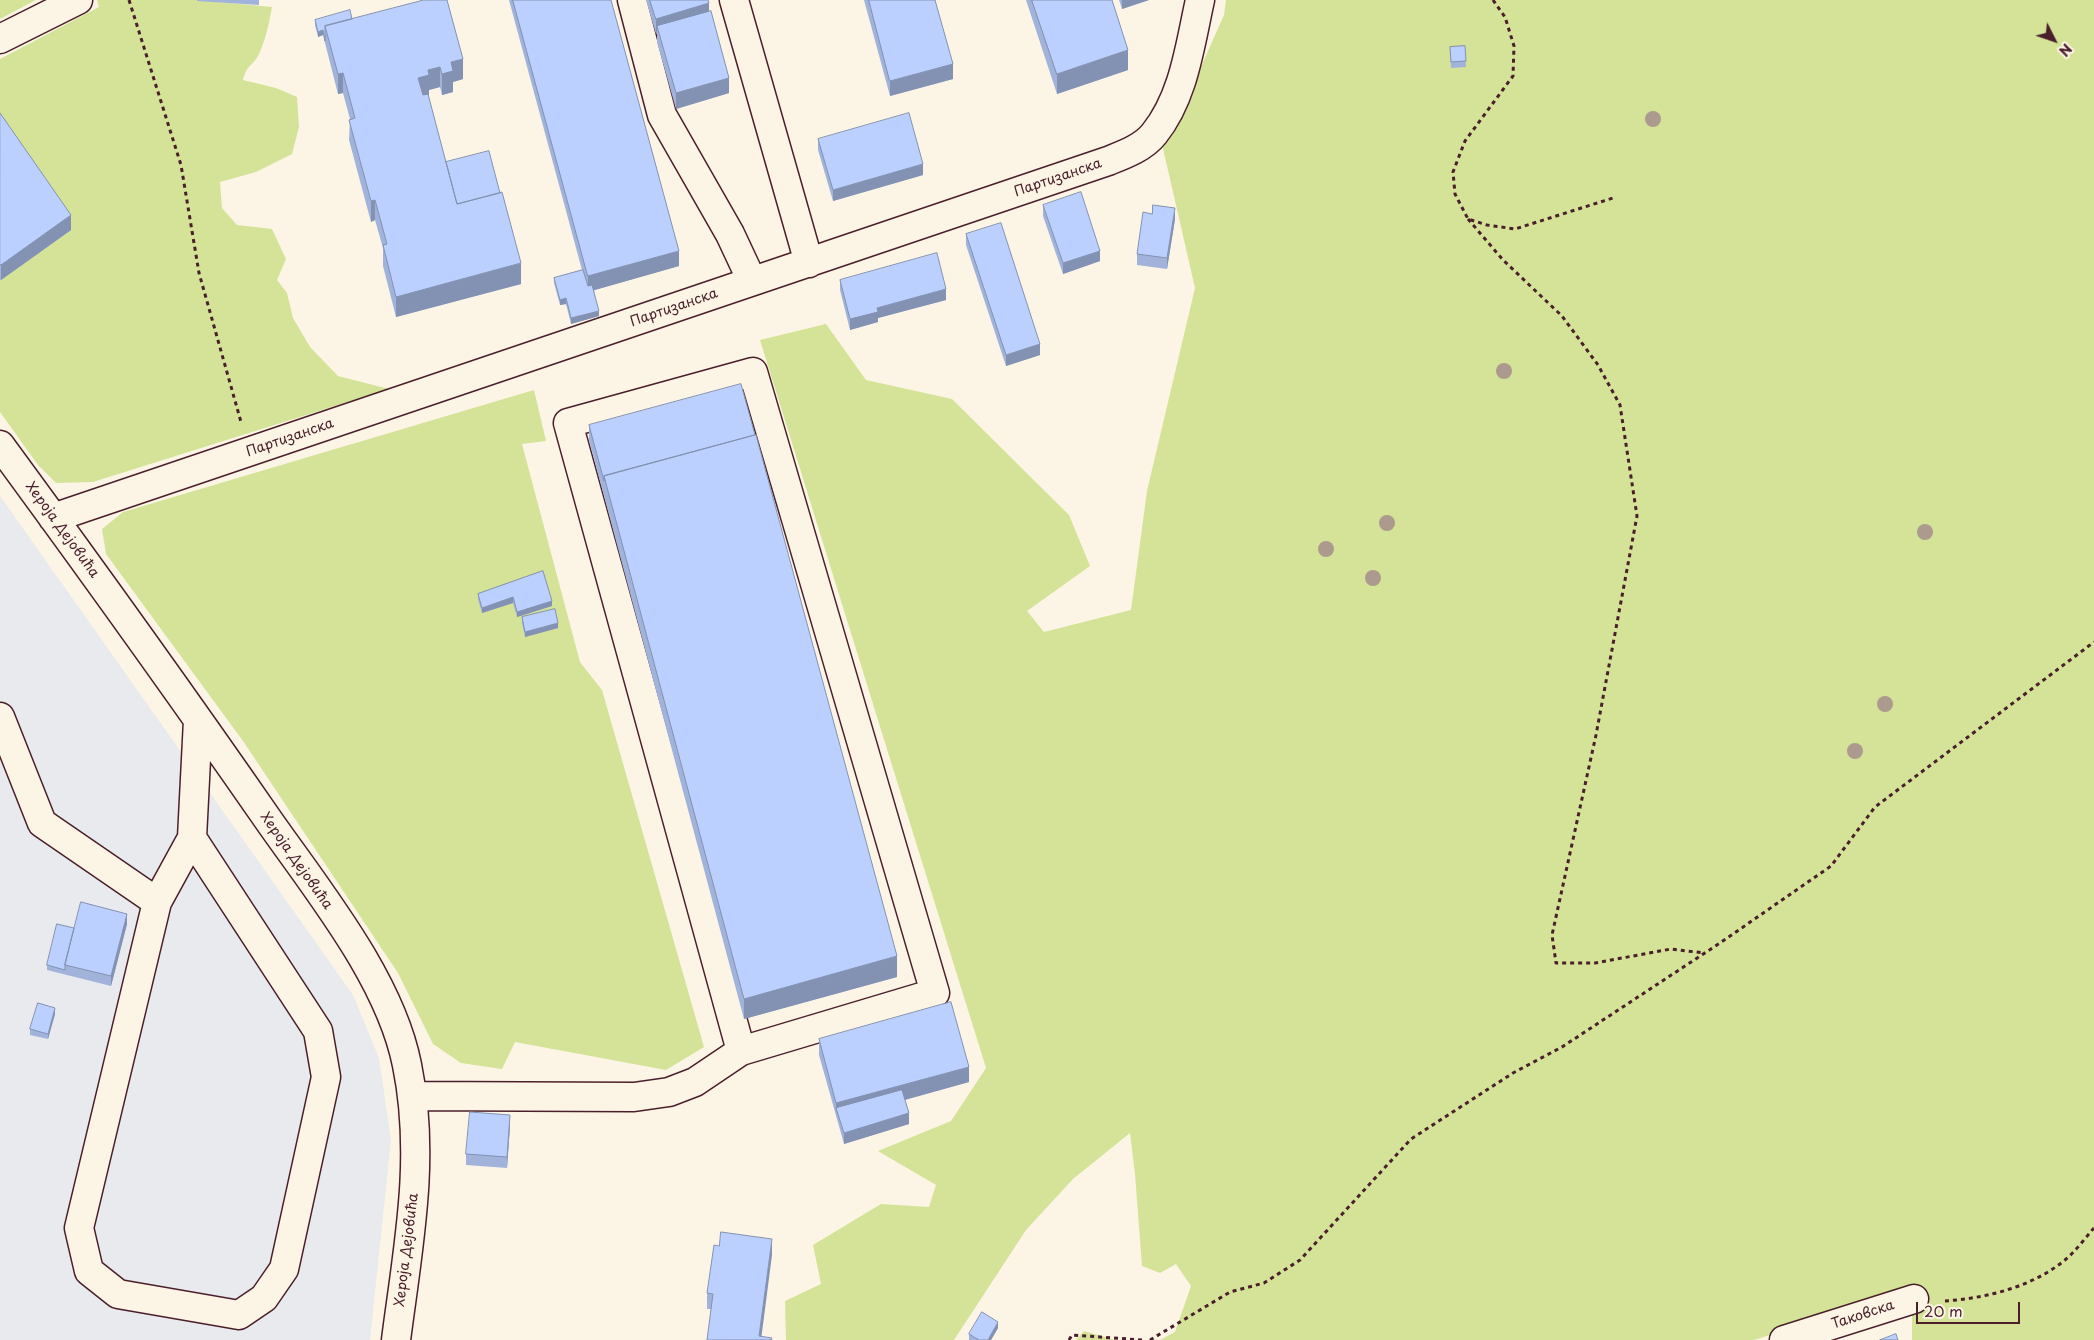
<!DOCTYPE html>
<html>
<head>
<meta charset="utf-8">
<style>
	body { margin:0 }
	#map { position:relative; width:2094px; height:1340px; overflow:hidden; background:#fcf5e5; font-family:"Playpen Sans",sans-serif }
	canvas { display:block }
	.north { position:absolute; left:2029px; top:15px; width:50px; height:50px; -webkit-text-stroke:4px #fcf5e5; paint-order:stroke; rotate:131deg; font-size:14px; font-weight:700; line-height:20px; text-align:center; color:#4a1f2b }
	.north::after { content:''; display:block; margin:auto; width:18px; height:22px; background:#4a1f2b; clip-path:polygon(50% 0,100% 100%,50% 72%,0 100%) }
	.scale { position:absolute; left:1916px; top:1302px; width:104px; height:22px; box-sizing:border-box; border:2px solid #4a1f2b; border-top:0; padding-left:6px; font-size:15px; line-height:18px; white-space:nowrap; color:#4a1f2b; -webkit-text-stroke:4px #fcf5e5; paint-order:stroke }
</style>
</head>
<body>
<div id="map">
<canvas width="2094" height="1340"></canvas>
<div class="north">N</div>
<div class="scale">20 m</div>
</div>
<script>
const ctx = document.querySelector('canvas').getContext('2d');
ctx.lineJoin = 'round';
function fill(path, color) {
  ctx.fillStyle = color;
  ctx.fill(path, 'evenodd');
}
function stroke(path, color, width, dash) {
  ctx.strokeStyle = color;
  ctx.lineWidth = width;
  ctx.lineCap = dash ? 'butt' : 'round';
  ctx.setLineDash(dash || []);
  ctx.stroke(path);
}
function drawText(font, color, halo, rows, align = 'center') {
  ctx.font = font + ' "Playpen Sans",sans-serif';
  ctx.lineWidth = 4;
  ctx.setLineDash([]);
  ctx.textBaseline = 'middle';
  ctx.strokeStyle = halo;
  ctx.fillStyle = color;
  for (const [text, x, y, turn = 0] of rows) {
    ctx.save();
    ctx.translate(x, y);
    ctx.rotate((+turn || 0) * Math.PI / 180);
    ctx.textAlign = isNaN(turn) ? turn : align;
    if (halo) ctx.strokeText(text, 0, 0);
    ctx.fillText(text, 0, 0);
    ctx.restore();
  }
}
fill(new Path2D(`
	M0,496L353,995L379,1058L391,1140L370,1340H0Z`), '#e8eaed');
fill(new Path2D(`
	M0,0H36L0,19Z
	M97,0H197L272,7C269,23 266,39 259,54C253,66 247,64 243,80L276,88L297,97L299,127L292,154L256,172L220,182L222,208L237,225L272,229L286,259L277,280L287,293L293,318L310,347L338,376L389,389L93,482L56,483L38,465L0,412V59L99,7Z
	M1226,0H2094V1340H1912V1290L1754,1340H1160L1175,1332L1191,1286L1176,1264L1160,1273L1142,1266L1135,1174L1130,1133L1073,1179L1026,1230L954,1340H786L785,1301L821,1284L813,1245L881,1204L929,1207L936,1185L878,1151L951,1121L986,1068L760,340L826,324L866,380L952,399L1069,515L1090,566L1027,611L1044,632L1131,610L1147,491L1195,288L1162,144L1188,96L1224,15Z
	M534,390L546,441L522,444L580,662L602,690L704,1047L666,1070L515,1042L502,1069L461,1063L433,1044L398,973L243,741L106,554L102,529L123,512Z
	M1084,1331L1115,1340H1076Z`), '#d4e397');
const minor = new Path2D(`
	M632,0L662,115L730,234L752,281
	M734,0L809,263
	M0,39L78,0
	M0,445C91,569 181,694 269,821C318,891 390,979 407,1065C426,1158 408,1247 396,1340
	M53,518L1108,161C1123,155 1143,148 1154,134C1184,97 1190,45 1200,0
	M0,717L42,823L157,902
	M192,838L318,1031L326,1077L284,1269L264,1298L239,1315L118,1294L89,1271L79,1228L157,902L192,838L198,720
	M412,1096L634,1097L669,1092L695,1082L741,1051L935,993L753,372L568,423L741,1051
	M1784,1340L1914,1299`);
stroke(minor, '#4a1f2b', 31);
stroke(new Path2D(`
	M129,0L181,165L199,273L241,422
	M1493,0L1505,17L1514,46L1513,76L1465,141L1453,172L1455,194L1468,219L1487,225L1515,229L1613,198
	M1468,219L1503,260L1562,316L1598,365L1620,405L1637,516L1596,735L1552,935L1556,963H1595L1671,949L1704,953
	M1945,1301C1987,1298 2032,1287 2065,1260C2076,1251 2085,1238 2094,1228
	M1069,1340L1072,1335L1142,1340
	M1150,1340L1230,1292L1264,1283L1300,1260L1411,1139L1513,1073L1562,1047L1720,943L1831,866L1875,807L2094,642`), '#4a1f2b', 3, [4, 4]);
stroke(minor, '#fcf5e5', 28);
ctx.fillStyle = '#ad9a8e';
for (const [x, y] of [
	[1653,119],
	[1504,371],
	[1387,523],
	[1925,532],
	[1326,549],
	[1373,578],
	[1885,704],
	[1855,751]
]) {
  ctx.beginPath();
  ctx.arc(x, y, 8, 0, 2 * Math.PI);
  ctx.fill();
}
fill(new Path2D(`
	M197,0H259V5L197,1Z
	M509,0H611L679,266L594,290L599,316L571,324L566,304L560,305L554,283V278L582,270Z
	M646,0H708L709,12L729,93L676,109L657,42V34H656Z
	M864,0H935L953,79L890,96Z
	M1026,0H1112L1128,70L1057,94Z
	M1119,0H1149L1122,9Z
	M352,19L463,79L453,82V92L442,95L440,87L429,90V95H428L446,162L521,284L396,317L383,266V248L375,220L371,222L349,140L350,119L343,93L338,94L323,35L318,37L315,25V20Z
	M1465,46L1466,67L1451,68L1450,47Z
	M0,113L71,230L1,280H0Z
	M818,139L923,175L833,201L818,150Z
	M1043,205L1100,261L1063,274L1043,216Z
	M1152,214L1175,219L1167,269L1137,265V254Z
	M966,234L1040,355L1006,366L966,245Z
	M840,280L946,300L878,318V322L850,330L840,290Z
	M589,425L897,977L744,1019L589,440Z
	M543,571L552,606L517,617L513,603L482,613L478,599V594Z
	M522,617L558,628L525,637L522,623Z
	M127,924L111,986L47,970V965L74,928Z
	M55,1014L48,1039L30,1035V1029Z
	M819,1039L969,1082L905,1100L909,1124L844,1144L819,1055Z
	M510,1126L507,1168L466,1165V1154Z
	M772,1255L707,1340L711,1309H707V1293Z
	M998,1328L991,1340H969V1334Z`), '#a1b3db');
fill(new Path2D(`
	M1122,0H1149L1122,9Z
	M709,3V19L657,26V34H656V19Z
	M323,30V35L318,37V32Z
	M1128,50V70L1057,94V74Z
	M463,59V79L453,82V92L442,95V74L451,62Z
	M953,64V79L890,96V81Z
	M440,67V87L429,90V95L418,98V78L428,70Z
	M343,73V93L338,94V74Z
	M729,78V93L676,109V93Z
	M923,164V175L833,201V190Z
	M375,200V220L371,222V201Z
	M1175,208V219L1167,269V258Z
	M71,215V230L1,280V265Z
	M679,251V266L588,292V276Z
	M1100,251V261L1063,274V263Z
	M521,263V284L396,317V297Z
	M946,289V300L878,318V322L850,330V319L877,308Z
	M566,298V304L560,305V300Z
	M599,311V316L571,324V318Z
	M1040,344V355L1006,366V355Z
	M513,597V603L482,613V608Z
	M552,601V606L517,617V612Z
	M558,623V628L525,637V632Z
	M127,914V924L111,986V976Z
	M897,956V977L744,1019V999Z
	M55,1008V1014L48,1039V1034Z
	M969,1067V1082L839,1118L836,1108V1103Z
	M909,1113V1124L844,1144V1133Z
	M510,1115V1126L507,1168V1157Z
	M772,1239V1255L761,1340L759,1336Z
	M998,1322V1328L991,1340H988Z`), '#8392b2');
const building = new Path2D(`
	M424,0H447L463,59L451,62L453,71L442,74L440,67L428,70L429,75L418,78L423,95L428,94L457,204L502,192L521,263L396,297L383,245L387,244L375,200L371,201L349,120L355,118L343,73L338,74L325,26Z
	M513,0H611L679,251L588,276Z
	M650,0H708L709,3L656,19Z
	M869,0H935L953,64L890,81Z
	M1032,0H1112L1128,50L1057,74Z
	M350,10L352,19L325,26V41L323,30L318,32L315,20Z
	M711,11L729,78L676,93L657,26Z
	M1465,46L1466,61L1451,62L1450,47Z
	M0,113L71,215L1,265L0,264Z
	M909,113L923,164L833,190L818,139Z
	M489,151L500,193L457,204L446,162Z
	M1081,192L1100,251L1063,263L1043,205Z
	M1153,205L1175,208L1167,258L1137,254L1143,212L1152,214Z
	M1001,223L1040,344L1006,355L966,234Z
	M937,253L946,289L877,308L878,312L850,319L840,280Z
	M583,270L588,286L592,285L599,311L571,318L566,298L560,300L554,278Z
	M741,384L755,435L604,476V481L589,425Z
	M756,435L897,956L744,999L604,476Z
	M543,571L552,601L517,612L513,597L482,608L478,594Z
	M555,609L558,623L525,632L522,617Z
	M81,902L127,914L111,976L65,965Z
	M57,924L74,928L65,965V970L47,965Z
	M951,1002L969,1067L836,1103L819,1039Z
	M38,1003L55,1008L48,1034L30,1029Z
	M902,1090L909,1113L844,1133L836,1108Z
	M470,1112L510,1115L507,1157L466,1154Z
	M721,1232L772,1239L759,1336L772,1338L771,1340H707L713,1294L707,1293L714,1245L719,1246Z
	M982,1312L998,1322L988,1340H979L969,1334Z
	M1896,1334L1898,1340H1880Z`);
fill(building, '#bbd0ff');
stroke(building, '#8392b2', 1);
drawText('14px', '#4a1f2b', '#fcf5e5', [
	["Партизанска",1058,178,-19],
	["Партизанска",674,308,-19],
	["Партизанска",290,438,-19],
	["Хероја Дејовића",62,530,54],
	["Хероја Дејовића",296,861,55],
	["Хероја Дејовића",407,1250,-83],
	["Таковска",1863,1315,-18]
]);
</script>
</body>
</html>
